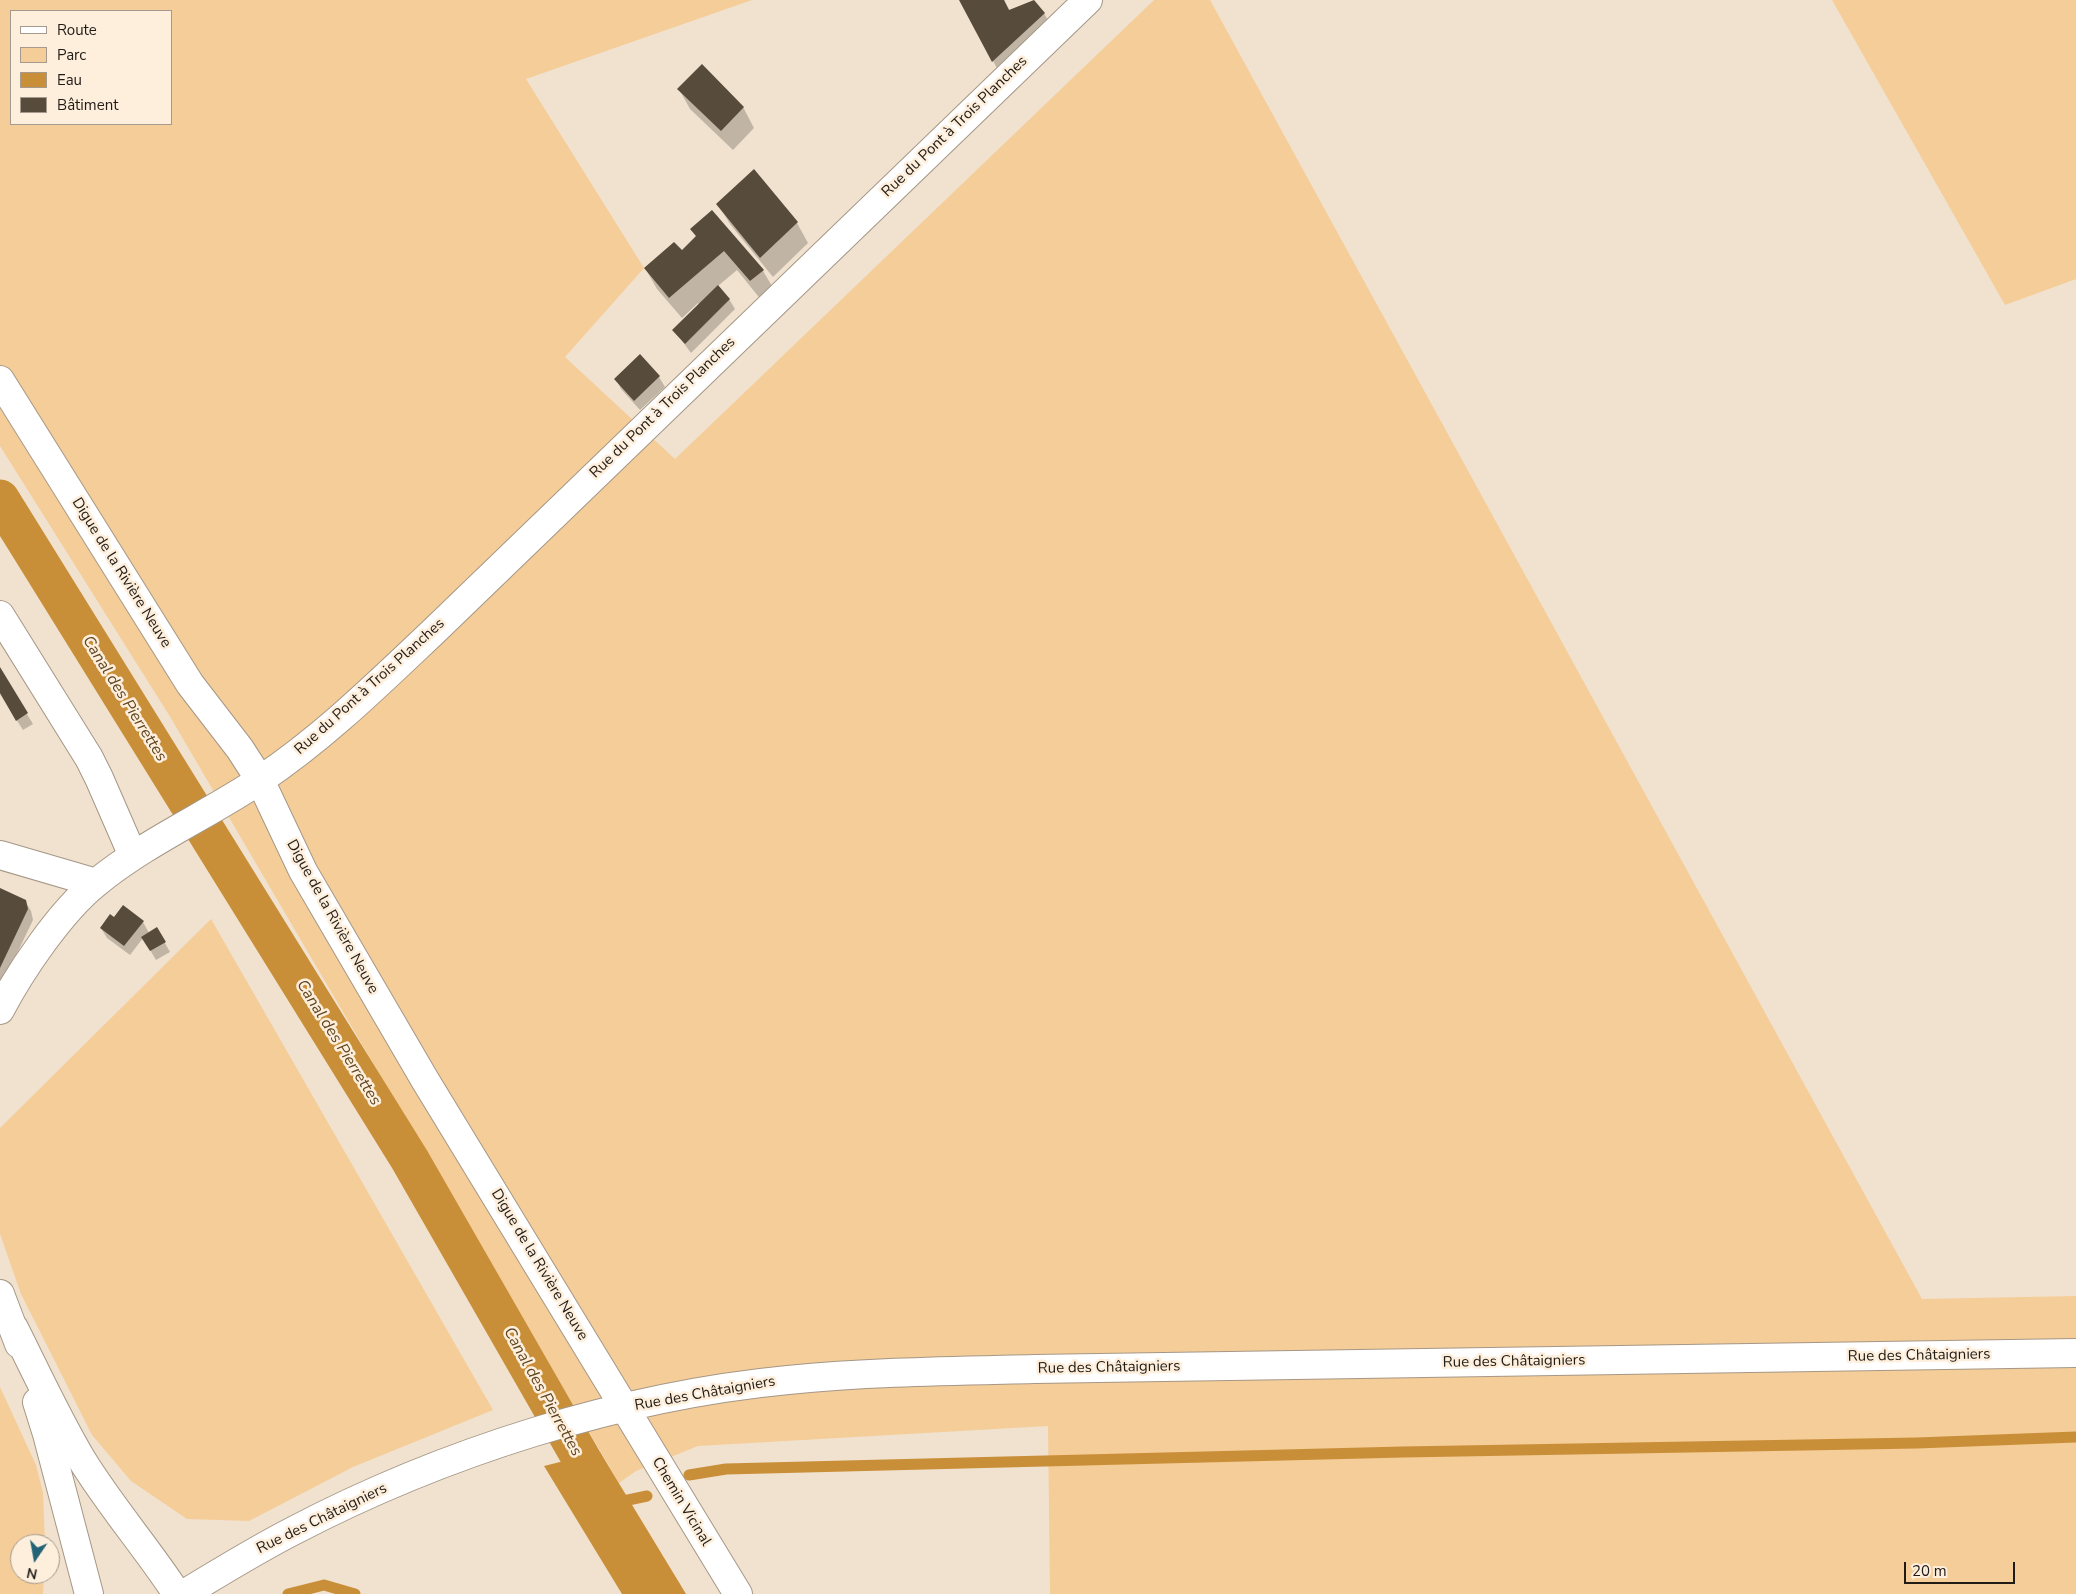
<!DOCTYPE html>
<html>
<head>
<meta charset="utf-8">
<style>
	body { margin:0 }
	#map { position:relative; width:2076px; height:1594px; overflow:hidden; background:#f0e2cf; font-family:"Nunito Sans",sans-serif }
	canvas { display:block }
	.legend { position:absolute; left:10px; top:10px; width:162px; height:115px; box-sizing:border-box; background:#feefdd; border:1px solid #a59a8d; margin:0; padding:6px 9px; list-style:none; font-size:15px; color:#201b15 }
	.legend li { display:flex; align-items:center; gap:10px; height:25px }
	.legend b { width:25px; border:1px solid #a59a8d }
	.north { position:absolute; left:10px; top:1534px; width:50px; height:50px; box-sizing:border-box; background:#feefdd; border:1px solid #a59a8d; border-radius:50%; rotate:192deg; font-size:14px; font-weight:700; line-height:20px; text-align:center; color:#201b15 }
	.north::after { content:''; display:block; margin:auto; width:18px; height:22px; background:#236378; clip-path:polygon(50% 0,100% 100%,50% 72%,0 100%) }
	.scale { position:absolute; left:1904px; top:1562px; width:111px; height:22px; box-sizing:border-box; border:2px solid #201b15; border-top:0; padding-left:6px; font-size:15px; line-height:18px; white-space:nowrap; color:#201b15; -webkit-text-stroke:4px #feefdd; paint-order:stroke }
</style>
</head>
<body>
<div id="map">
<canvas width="2076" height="1594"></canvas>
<ul class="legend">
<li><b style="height:6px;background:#fff"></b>Route</li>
<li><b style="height:14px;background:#f5cd99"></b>Parc</li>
<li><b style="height:14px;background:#c98e38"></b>Eau</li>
<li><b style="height:14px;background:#574b3b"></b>Bâtiment</li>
</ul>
<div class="north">N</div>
<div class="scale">20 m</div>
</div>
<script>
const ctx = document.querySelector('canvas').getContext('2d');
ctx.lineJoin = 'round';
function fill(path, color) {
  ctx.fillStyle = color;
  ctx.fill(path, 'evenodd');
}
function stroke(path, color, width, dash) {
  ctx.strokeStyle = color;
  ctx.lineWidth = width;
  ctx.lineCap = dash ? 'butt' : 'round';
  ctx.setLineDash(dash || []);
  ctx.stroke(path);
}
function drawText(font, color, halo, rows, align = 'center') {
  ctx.font = font + ' "Nunito Sans",sans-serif';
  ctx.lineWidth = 5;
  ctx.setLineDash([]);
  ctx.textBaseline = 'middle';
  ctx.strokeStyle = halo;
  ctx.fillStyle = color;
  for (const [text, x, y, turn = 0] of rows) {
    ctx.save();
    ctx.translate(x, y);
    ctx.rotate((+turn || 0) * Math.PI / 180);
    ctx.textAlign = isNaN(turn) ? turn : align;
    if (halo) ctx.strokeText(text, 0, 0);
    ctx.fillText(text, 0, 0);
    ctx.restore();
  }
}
fill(new Path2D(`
	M0,0H752L526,79L644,268L565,357L675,459L1154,0H1210L1922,1299L2076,1296V1594H1050L1048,1426L698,1446L636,1471L619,1483L169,715L0,446ZM11,11H171V124H11Z
	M1832,0H2076V279L2005,305Z
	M211,919L493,1410L353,1467L249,1521L187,1519L131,1481L92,1435L21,1294L0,1234V1128Z
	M0,1387L36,1465L43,1493L45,1544H20V1574H44L43,1594H0Z`), '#f5cd99');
fill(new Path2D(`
	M600,1452L686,1594H622L544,1466Z`), '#c98e38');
fill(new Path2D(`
	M960,0H1004L1010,11L1044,13L1055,34L1004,81Z
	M679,89L743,107L754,128L733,150L690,109Z
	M718,204L797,223L808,243L773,277L730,224Z
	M691,229L763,271L775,291L762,301L737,270L718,286L729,299L735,309L691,353L674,330L700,305L698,303L682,318L657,289L645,268L682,252L697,238Z
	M640,356L659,377L665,387L640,410L621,389L616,379Z
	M0,670L33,724L23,730L0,694Z
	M0,890L25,901L31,911L33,920L0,989Z
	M114,919L143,922L149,933L157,929L170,952L156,960L143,938L130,955L107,938L101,928Z`), '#0003');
stroke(new Path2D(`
	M689,1475L726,1469L1403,1452L1917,1443L2076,1437
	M614,1503L647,1496
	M288,1594L324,1585L355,1594`), '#c98e38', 11);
stroke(new Path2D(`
	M0,499L410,1160L585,1465L605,1505L663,1594`), '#c98e38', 39);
fill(new Path2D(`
	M959,0H1004L1009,10L1034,0L1045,13L992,62Z
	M702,64L744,107L721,131L677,89Z
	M754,169L798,222L760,258L716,204Z
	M712,210L764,270L750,281L724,251L669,298L644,268L674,242L682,250L696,236L690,229Z
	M718,285L730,299L685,344L672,330Z
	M640,354L660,376L634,401L614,379Z
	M0,667L28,713L16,721L0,693Z
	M0,888L26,900L28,909L0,968Z
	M123,905L144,921L124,946L100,928L110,914L114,917Z
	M157,927L166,942L150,951L141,937Z`), '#574b3b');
const minor = new Path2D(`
	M0,380L190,684L240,749L260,780L303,871L425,1080L738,1594
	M0,615L89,758L99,778L133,856
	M0,855L96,883
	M0,1010C21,970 61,911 96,883C146,842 206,816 260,780C323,738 378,684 433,632L1088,0
	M0,1294L19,1344
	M14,1328C36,1372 57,1418 82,1460C111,1507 147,1548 177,1594
	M37,1402L47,1434L89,1594
	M184,1594C220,1572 256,1550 293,1531C442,1453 620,1396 788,1380C869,1372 952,1371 1034,1369L2076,1353`);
stroke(minor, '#a59786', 30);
stroke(minor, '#fff', 28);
drawText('15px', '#201b15', '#feefdd', [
	["Rue du Pont à Trois Planches",955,127,-44],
	["Rue du Pont à Trois Planches",663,408,-44],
	["Digue de la Rivière Neuve",121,573,58],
	["Rue du Pont à Trois Planches",370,687,-42],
	["Digue de la Rivière Neuve",332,917,61],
	["Digue de la Rivière Neuve",539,1265,59],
	["Rue des Châtaigniers",1919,1356,-1],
	["Rue des Châtaigniers",1514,1362,-1],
	["Rue des Châtaigniers",1109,1368,-1],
	["Rue des Châtaigniers",705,1394,-10],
	["Chemin Vicinal",681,1502,59],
	["Rue des Châtaigniers",322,1519,-26]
]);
drawText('italic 16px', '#5d4421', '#feefdd', [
	["Canal des Pierrettes",124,699,58],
	["Canal des Pierrettes",338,1043,58],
	["Canal des Pierrettes",542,1392,61]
]);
</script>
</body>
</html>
